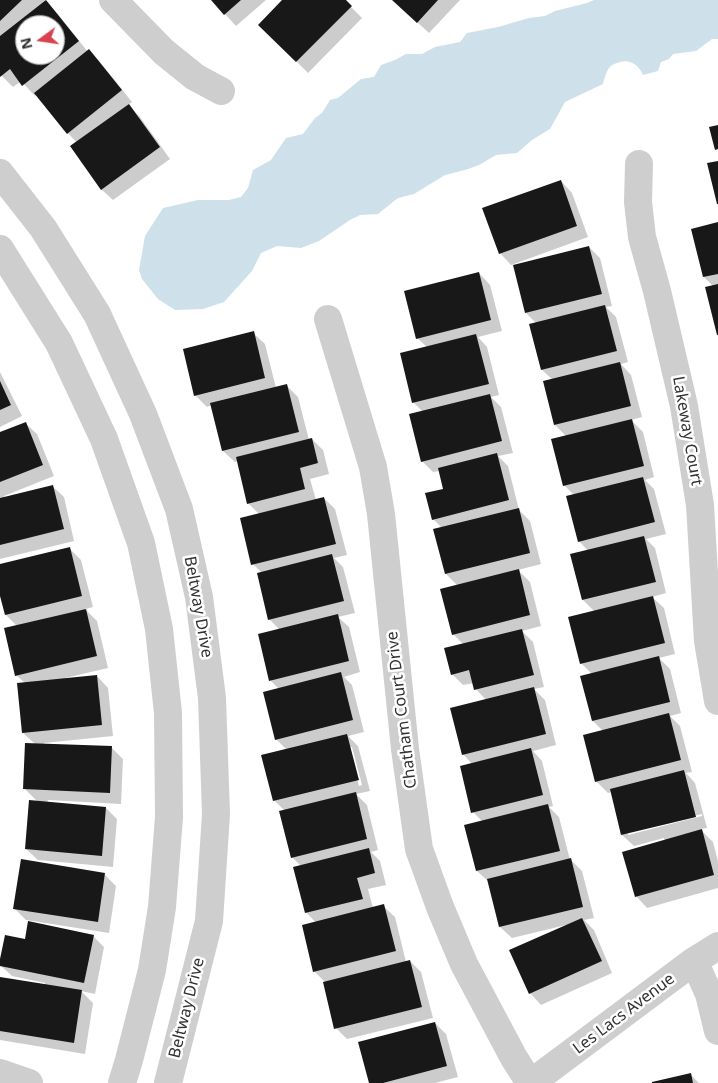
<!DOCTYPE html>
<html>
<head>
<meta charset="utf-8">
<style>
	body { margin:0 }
	#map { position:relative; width:718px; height:1083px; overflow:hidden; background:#fff; font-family:"Noto Sans",sans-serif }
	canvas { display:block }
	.north { position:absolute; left:15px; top:15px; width:50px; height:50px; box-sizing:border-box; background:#fff; border:1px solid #adadad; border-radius:50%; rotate:256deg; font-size:14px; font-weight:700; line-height:20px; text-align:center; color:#313131 }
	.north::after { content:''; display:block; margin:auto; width:18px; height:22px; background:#d84350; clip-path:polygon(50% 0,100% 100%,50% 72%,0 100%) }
</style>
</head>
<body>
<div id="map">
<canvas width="718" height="1083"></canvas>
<div class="north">N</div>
</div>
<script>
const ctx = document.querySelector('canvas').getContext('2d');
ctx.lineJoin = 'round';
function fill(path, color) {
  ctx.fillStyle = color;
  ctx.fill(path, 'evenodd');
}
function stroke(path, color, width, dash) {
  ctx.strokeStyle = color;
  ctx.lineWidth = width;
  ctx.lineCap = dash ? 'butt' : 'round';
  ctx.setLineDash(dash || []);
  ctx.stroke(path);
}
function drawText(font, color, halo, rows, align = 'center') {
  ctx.font = font + ' "Noto Sans",sans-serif';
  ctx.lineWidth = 5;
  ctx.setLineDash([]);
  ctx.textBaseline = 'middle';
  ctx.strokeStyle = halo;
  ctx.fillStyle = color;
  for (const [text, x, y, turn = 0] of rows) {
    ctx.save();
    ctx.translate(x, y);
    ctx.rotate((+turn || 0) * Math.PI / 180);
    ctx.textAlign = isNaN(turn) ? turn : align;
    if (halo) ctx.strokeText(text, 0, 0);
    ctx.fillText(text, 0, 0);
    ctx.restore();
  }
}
fill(new Path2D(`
	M594,0H718V39H712L696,51L673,54L669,59L661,62L658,71L643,75C639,65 630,59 620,62C616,63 611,65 609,68C606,72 604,80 603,84L565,102L550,129L532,140L517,153L496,155L479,165L465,170L445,175L414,194L398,198L378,214L360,215L350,220L319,241L301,248L277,246L261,253L252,271L224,302L203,309L175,310L158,299L142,279L139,270L145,236L163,208L198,200H229L241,197L248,188L253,170L271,160L286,138L303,134L315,118L322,113L330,100L338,98L361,79L374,77L381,65L395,60L406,54H422L435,47L460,42L467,33L498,27L529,18L545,16L555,11L587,3Z`), '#cee0ea');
fill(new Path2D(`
	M0,0H44L46,1L57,13L88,52L89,50L100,62L132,102L128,105L140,117L170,159L113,200L101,189L77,143L68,133L37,94L35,96L21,81L13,87L0,74ZM25,25H55V55H25Z
	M212,0H266L236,26Z
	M284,0H344L362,18L308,73L260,25Z
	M393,0H460L429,33Z
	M561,181L572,193L588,237L514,264L515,266L589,247L600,258L612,306L606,307L616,317L628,362L621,364L631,375L642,417L631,420L643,432L654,477L645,480L654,489L666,534L646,539L655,548L666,593L652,597L664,608L675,654L659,658L670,669L681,713L670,716L680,726L692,772L686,773L695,783L707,828L700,829L713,842L718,861V888L647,908L636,896L665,841L664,838L634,846L622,835L612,792L608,793L596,781L603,731L593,721L582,676L592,674L581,663L594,611L583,600L588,551L579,541L574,495L564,485L566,436L555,425L544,382L553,380L542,370L536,323L526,313L514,264L511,265L500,253ZM702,814V816L628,835V832Z
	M718,224V333L714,287L704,277Z
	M479,273L490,285L502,331L478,337L487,347L499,395L491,397L501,407L513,453L498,456L508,466L519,510L530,521L541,564L518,570L530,582L541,626L522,631L533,642L544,687L534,689L545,700L556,745L533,751L542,761L553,806L549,807L559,817L570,860H571L582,871L594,918L584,920L594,930L612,973L541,1005L530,993L566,926V925L512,938L500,927L489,882L477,871L466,826L483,822L473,812L472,764L463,754L486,700L476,689L474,683L463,685L452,674L464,645L453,634L458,586L446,574L435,530L442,528L433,519L445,490L440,471L433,472L422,461L423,412L413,402L427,347L417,338Z
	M253,333L265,344L276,388L286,385L298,397L309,440L312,439L323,450L329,474L310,479L316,500L324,498L335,509L347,555L334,558L343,567L355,613L338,617L349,627L360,672L344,677L352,685L364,732L348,736L358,746L370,791L356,794L367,805L378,850L371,852L380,861L386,885L368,889L373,908L383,906L395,917L406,962L410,961L421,972L433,1018L347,1039L336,1028L325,982L314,971L316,923L306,912L301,866L292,857L285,811L274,800L287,750L276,739L279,689L271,681L280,630L270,620L258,574L262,573L253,564L259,514L248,503L238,461L235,462L223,451L212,405L207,407L195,395ZM349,747H352L362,785L359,786Z
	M0,372L22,416L0,427Z
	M25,423L37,434L54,476L4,496L5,498L52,486L64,497L74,541L0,559V433Z
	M69,548L81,560L93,607L85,609L97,621L108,668L65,678V679L97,676L108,688L113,736L44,743V745L112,748L123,759L121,804L48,800L47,803L106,808L117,819L113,867L38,860L26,849L38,802L25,789L35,744L23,733L25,683L16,675L17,626L6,615L0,591V566Z
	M105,875L116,886L109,933L26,920L14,908Z
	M93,936L104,947L95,994L81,991L93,1003L85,1054L0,1040V978L45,986V983L12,976L0,965L26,940Z
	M435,1023L446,1034L458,1077L435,1083H370Z
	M690,1074L699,1083H655Z`), '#0003');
fill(new Path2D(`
	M0,0H22L0,21Z
	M46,0L79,41L22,86L10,69L0,77V36ZM25,25H55V55H25Z
	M211,0H241L224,15Z
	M282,0H346L352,6L296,62L258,25Z
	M392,0H438L417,23Z
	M89,49L122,90L67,134L34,93Z
	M129,104L160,147L101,190L70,146Z
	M718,125V149L715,150L709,127Z
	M718,161V204H717L707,163Z
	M561,180L577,226L499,254L482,208Z
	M718,222V274L703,277L691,229Z
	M589,246L602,294L525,313L513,265Z
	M479,272L491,320L416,339L404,291Z
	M718,284V335H717L705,287Z
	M605,305L617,351L541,370L529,324Z
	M254,331L265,378L194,396L183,349Z
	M476,334L489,384L412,403L400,353Z
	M620,362L631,406L554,425L543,381Z
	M0,381L11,405L0,410Z
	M287,384L299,432L222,451L210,403Z
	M490,394L502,441L421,462L409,414Z
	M632,419L644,466L563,486L551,439Z
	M26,422L43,465L0,482V432Z
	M312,438L318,463L300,468L305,489L247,504L236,457Z
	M497,453L509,500L432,520L425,493L443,489L438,468Z
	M643,477L655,522L578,542L566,496Z
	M53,485L64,529L0,545V498Z
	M324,497L336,544L251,565L240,518Z
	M519,508L530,553L445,574L433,529Z
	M644,536L656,582L582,600L570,554Z
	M70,547L82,596L5,615L0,596V564Z
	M332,554L344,601L268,620L257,573Z
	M519,569L530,615L452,635L440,589Z
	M653,596L665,643L580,664L568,617Z
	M86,609L97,656L15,676L4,628Z
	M338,614L349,661L269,681L258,634Z
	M522,629L534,675L474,690L469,670L451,675L444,648Z
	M659,656L670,702L592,721L580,676Z
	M341,672L353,720L275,740L263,692Z
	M97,675L102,725L22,733L17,683Z
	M534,687L546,734L462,755L450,708Z
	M669,713L681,760L595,782L583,735Z
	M347,734L359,780L273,801L261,755Z
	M25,743L112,746L110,793L23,789Z
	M531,748L543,795L471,813L460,766Z
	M684,770L696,817L621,835L610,789Z
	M356,792L367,839L291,858L279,811Z
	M29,800L106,807L102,856L25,849Z
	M548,804L560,851L476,871L464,825Z
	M702,829L714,875L635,897L622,852Z
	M369,848L375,873L357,878L363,899L305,913L293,867Z
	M571,858L583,907L499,927L487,879Z
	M21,859L105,873L98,922L13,909Z
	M384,904L396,951L313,972L302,925Z
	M582,918L602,961L529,994L509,950Z
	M28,921L94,935L84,983L0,966V959L5,935L25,939Z
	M410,960L422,1007L334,1029L323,982Z
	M0,977L82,990L74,1043L0,1031Z
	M435,1022L447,1066L383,1083H369L358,1042Z
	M691,1073L693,1083H652V1082Z`), '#181818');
stroke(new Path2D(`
	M113,0L164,52L195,77L221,91
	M639,164L638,202L642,237L657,291L684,406L700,505L708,641L718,701
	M0,173L43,228L97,314L143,414L179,509L199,597L212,698L216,814L209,921L168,1083
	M0,249L59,343L104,439L141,543L159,629L168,713L169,817L162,907L152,970L129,1060L122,1083
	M328,319L373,467L381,514L405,749L419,849L440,907L464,964L514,1058L530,1083
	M694,961L709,994L718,1031
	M0,1073L29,1083
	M531,1083L694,961L718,946`), '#cecece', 28);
drawText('16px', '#313131', '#fff', [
	["Lakeway Court",687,431,80],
	["Beltway Drive",198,607,80],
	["Chatham Court Drive",402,710,-97],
	["Beltway Drive",187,1008,-76],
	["Les Lacs Avenue",624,1014,-37]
]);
</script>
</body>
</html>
